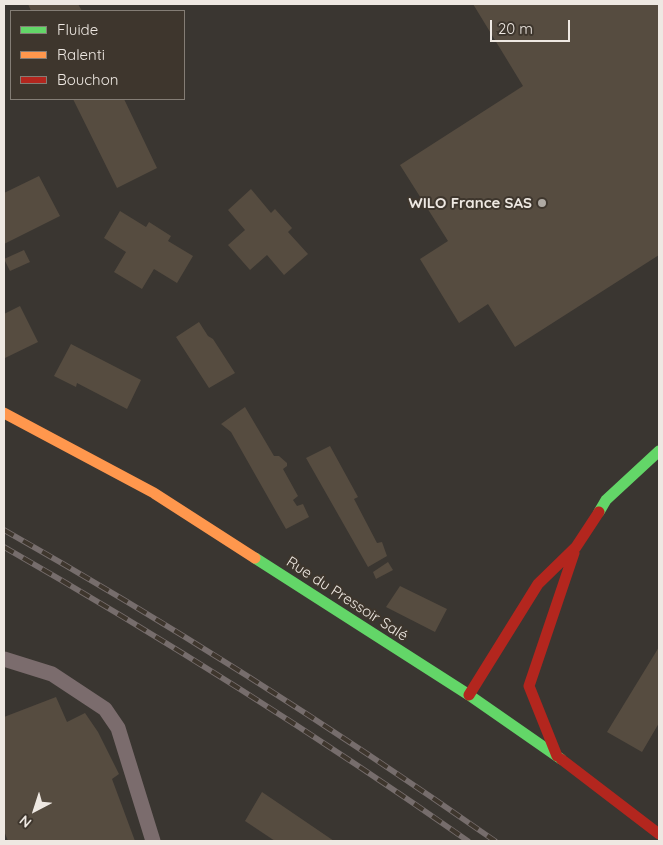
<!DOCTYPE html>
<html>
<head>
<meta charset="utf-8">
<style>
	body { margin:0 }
	#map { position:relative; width:663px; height:845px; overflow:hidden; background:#3a3631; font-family:Quicksand,sans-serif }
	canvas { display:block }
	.frame { position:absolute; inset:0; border:5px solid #eee8e2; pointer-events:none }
	.legend { position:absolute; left:10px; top:10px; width:175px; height:90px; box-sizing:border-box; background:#3e362d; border:1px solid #847d75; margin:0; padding:6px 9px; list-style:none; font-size:15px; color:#eee8e2 }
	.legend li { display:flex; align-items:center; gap:10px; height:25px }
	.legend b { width:25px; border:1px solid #847d75 }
	.north { position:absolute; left:10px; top:785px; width:50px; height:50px; -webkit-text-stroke:4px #3e362d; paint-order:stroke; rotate:220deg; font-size:14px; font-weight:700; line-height:20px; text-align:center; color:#eee8e2 }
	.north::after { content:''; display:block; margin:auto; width:18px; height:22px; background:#eee8e2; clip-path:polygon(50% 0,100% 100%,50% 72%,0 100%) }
	.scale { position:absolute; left:490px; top:20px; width:80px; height:22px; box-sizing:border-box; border:2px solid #eee8e2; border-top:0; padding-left:6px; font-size:15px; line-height:18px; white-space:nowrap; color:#eee8e2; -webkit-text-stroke:4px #3e362d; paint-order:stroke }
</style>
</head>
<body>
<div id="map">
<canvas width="663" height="845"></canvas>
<div class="frame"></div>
<ul class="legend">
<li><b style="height:6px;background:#63d668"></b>Fluide</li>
<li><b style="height:6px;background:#ff974d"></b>Ralenti</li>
<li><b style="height:6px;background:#b3261e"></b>Bouchon</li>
</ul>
<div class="north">N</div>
<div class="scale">20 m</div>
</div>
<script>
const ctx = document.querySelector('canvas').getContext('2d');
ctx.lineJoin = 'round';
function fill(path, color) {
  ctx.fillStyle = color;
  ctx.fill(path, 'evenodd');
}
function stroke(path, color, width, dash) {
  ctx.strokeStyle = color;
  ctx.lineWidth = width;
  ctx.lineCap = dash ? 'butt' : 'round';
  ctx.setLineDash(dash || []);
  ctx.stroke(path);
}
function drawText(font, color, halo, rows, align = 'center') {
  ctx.font = font + ' Quicksand,sans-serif';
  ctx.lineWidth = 4;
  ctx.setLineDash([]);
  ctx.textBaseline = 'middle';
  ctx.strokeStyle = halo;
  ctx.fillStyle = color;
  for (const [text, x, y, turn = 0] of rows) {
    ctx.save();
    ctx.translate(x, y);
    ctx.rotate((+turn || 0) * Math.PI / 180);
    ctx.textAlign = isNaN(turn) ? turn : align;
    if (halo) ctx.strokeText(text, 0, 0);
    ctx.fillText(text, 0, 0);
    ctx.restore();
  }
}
fill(new Path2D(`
	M28,4H78L82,11H31Z
	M473,4H659V255L515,347L488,304L459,323L420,259L448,241L400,165L523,86Z
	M73,99H124L157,168L117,188Z
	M39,176L60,216L4,244V193Z
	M251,189L271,213L275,209L292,228L288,232L308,254L284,275L267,255L250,270L228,245L245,230L228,210Z
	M120,211L146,227L149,222L171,236L168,241L193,256L177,283L154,269L142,289L114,272L126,252L104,238Z
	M24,250L30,262L10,271L4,259Z
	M20,306L38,342L5,358L4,355V314Z
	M199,322L208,336L213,339L235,373L209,388L176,337Z
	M71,344L141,380L127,409L77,383L76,387L54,376Z
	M245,407L274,456H279L287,463V466L283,469L298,496L293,500L297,506L303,504L309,517L286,529L231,432L221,424Z
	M330,446L358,497L354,499L377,543L382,542L387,556L368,567L306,458Z
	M388,562L393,570L376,579L373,572Z
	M400,586L447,609L435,632L386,607Z
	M659,647V723L642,752L607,732Z
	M56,697L67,722L85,713L98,732L119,774L112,779L135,841H8L4,831V717Z
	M262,792L334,841H275L245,821Z`), '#564c40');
stroke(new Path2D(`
	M4,659L52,674L105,709L118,728L153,841`), '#7b6c6d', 15);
stroke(new Path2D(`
	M599,512L606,500L659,451
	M255,558L469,695L561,759`), '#63d668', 11);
stroke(new Path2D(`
	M4,413L154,493L255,558`), '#ff974d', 11);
stroke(new Path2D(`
	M469,695L538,584L576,547L599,512
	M557,756L529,686L574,553
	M561,759L659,834`), '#b3261e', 11);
const rail = new Path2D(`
	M4,530C172,625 336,730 495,841
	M4,547C163,638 318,736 468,841`);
stroke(rail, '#766d6c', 5.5);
stroke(rail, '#3e362d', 4, [11]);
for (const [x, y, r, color] of [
	[542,203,5,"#afaaa4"]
]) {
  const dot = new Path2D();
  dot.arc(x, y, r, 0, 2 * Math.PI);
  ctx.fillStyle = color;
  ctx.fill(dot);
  stroke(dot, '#3e362d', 2);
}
drawText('bold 15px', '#eee8e2', '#3e362d', [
	["WILO France SAS",532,203]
], 'right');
drawText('15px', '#eee8e2', '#3e362d', [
	["Rue du Pressoir Salé",347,599,33]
]);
</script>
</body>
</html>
